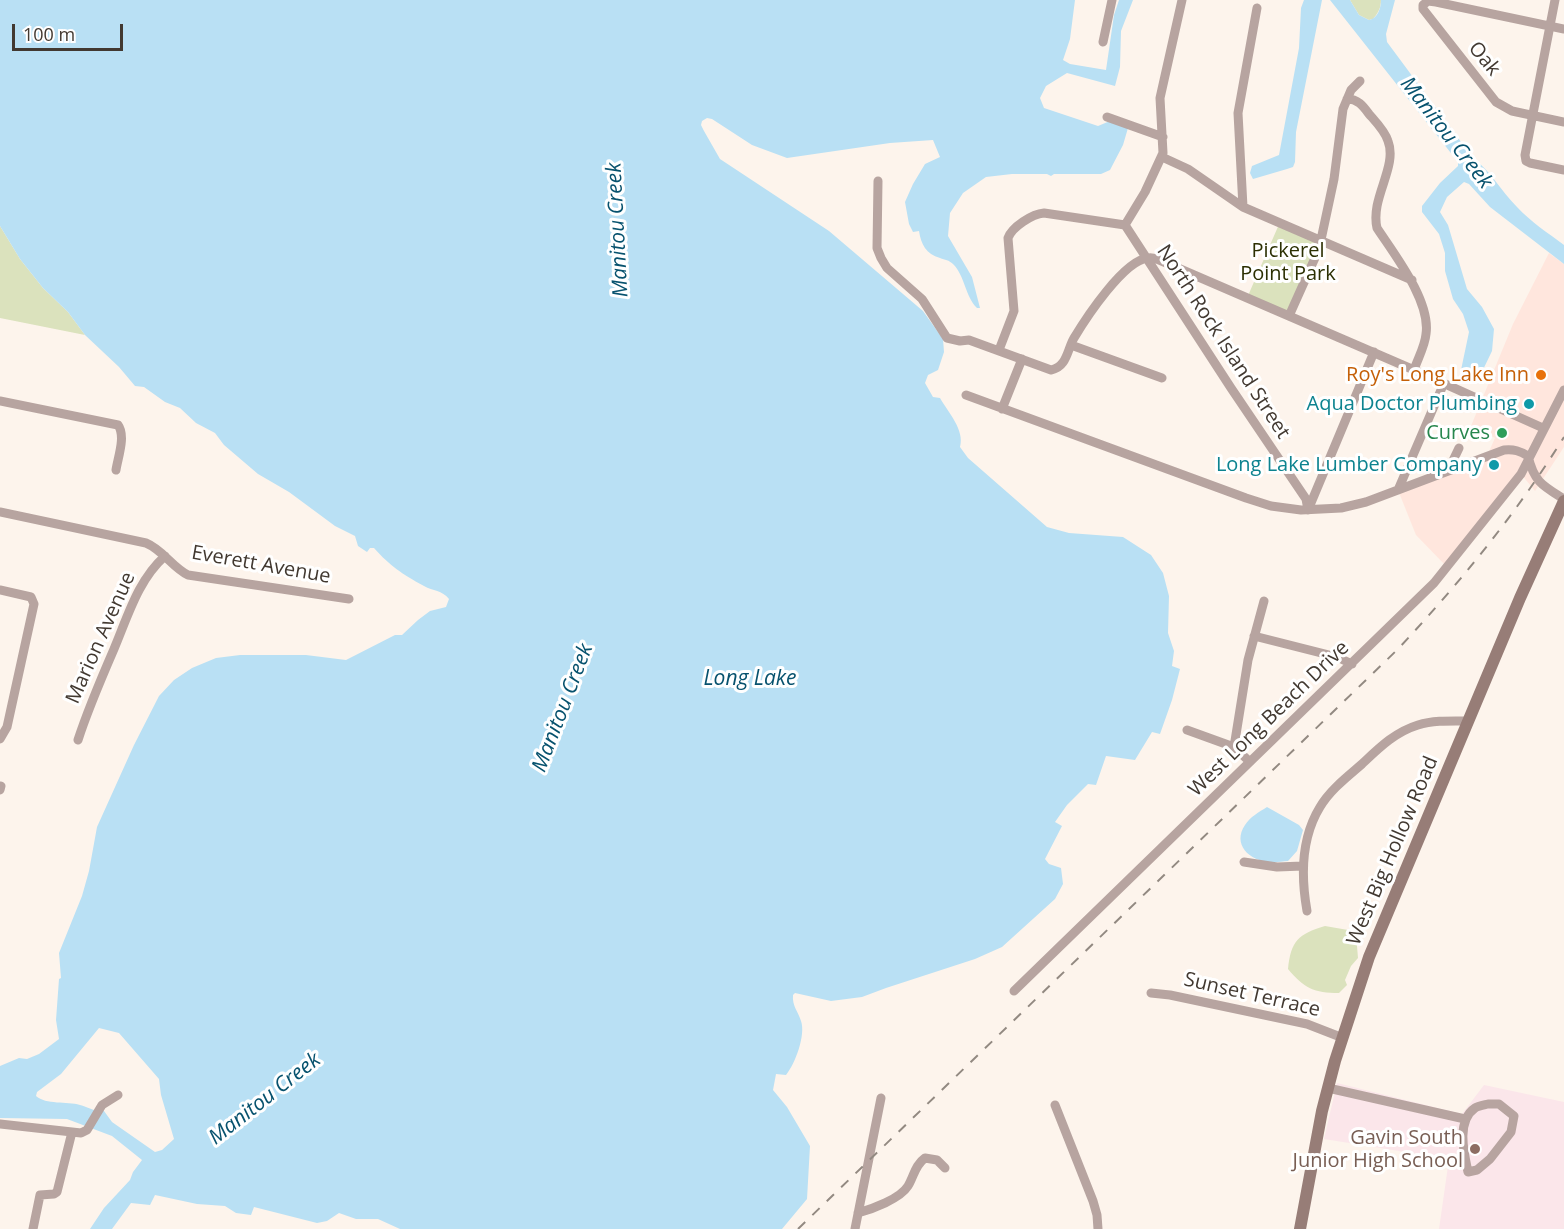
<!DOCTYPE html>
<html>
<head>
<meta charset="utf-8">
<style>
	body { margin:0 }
	#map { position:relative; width:1564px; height:1229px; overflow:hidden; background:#fdf4ec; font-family:"Open Sans",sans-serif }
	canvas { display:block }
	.scale { position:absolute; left:12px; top:24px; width:111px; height:27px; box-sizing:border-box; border:3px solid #423931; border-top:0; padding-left:8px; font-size:18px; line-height:21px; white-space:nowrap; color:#423931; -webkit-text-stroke:4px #fff; paint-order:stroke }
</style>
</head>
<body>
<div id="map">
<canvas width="1564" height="1229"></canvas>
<div class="scale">100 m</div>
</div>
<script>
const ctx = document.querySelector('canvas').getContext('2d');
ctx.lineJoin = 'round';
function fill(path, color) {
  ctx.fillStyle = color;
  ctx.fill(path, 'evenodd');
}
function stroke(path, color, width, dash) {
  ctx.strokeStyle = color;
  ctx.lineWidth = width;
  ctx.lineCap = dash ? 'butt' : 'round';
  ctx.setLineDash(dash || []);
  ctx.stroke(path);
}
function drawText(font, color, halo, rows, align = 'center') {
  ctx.font = font + ' "Open Sans",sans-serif';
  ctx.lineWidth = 6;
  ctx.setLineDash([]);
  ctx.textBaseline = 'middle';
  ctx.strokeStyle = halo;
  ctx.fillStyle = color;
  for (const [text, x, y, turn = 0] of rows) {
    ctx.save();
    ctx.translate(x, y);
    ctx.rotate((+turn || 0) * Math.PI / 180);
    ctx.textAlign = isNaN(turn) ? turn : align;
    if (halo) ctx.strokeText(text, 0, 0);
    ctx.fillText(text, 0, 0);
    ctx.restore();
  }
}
fill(new Path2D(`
	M1549,253L1564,264V447L1535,491L1521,474L1447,567L1416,535L1398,490L1487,456L1495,438L1471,426L1513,324Z`), '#ffe6dd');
fill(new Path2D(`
	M1337,1083L1462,1114L1484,1085L1564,1102V1229H1439L1449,1159L1324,1139Z`), '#fbe6ea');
fill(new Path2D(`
	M1350,0H1381C1381,8 1378,13 1373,19L1369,20L1359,15Z
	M1280,222L1321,240L1289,316L1247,298Z
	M0,226L20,259L43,288L68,312L85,335L0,318Z
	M1325,926L1348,930L1356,934L1358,958L1351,966L1345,980L1347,985L1339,993C1314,993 1304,988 1288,969C1291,941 1298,934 1325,926Z`), '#dbe2bd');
fill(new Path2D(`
	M0,0H1075L1070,39L1063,60L1070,64L1106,70L1114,15L1119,0H1133L1121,31L1120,67L1115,86L1067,73L1046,86L1040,98L1044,108L1098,126L1110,121L1128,128L1123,145L1110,170L1101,174H1054L1051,176L1047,174H1012L986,177L963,193L950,213L948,236L972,277L980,308H977C965,296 965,276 953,264C949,260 945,260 940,258C926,254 921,244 919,231L913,232L909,224L905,202L913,184L925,164L940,157L933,140L890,143L787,158L752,145L712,119L707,118L702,121L701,125L704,131L720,159L829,231L923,311L943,339L944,352L938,370L928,375L925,383L933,397L940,398C948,412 965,430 960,447L968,458L1047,527L1069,533L1123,537L1151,555L1163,573L1169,596L1168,633L1174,651L1172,666L1180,669L1172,700L1160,734L1152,732L1135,760L1106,756L1096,785L1088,784L1067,805L1055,822L1062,826L1045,859L1049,864L1061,868L1063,884L1055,899L1002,947L975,959L886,988L862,997L831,1001L795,993L793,995C792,1006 798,1011 801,1021C806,1035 795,1064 786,1075L776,1074L773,1090L787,1107L810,1146L807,1199L782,1229H400L378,1219H356L339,1213L327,1221L317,1223L254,1207L251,1215L236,1213L225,1206L197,1204L155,1195L150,1205L131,1203L112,1229H90L104,1208L130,1180L133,1172L142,1160L112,1136L67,1119L0,1118V1066L19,1058L27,1059L39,1054L59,1039L56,1020L59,979L61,978L59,953L82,896L89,871L97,827L134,745L159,696L174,680L192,668L216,658L240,655H306L346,660L395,635H402L418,620L430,611L446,607L449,599C442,590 433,591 424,586C402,574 390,566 374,548H370L367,552L358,546L355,536L335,526L289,492L258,474L224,445L215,433L196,423L180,408L165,402L144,387L135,386L119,367L85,335L68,312L43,288L20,259L0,226ZM99,1028L119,1033L159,1079L161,1095L174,1139L162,1150L155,1152L112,1122L104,1111C95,1112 88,1107 80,1105C67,1101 46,1105 36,1096L37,1092L61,1074Z
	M1304,0H1322L1296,132L1295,162L1293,167L1287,169L1253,179L1250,173L1252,166L1279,155L1299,48L1301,8Z
	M1330,0H1350L1359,15L1369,20C1378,18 1381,8 1381,0H1395L1386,34L1387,42L1473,158C1491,171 1501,191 1517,207C1531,222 1548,233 1564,245V264L1490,207L1469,184L1464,182L1447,197L1440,212L1448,225L1467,289L1482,307L1494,329L1492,351L1480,376L1468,381L1461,370L1469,332L1463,314L1453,299L1445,271V253L1439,234L1422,212V206L1440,183L1458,166V162Z
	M1267,807L1299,825L1303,830L1297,851L1288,861C1283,861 1275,863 1270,862C1249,861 1232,844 1245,825C1250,817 1259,812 1267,807Z`), '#b9e0f4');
stroke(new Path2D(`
	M1555,0L1525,155L1526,161L1530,163L1564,170
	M1564,29L1436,2L1428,1L1423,5V9L1496,102L1512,111L1564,122
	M1103,42L1112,0
	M1347,99C1358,99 1363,106 1369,114C1376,122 1385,131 1388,141C1398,167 1370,198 1377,228C1394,254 1431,301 1426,334C1425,346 1418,358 1414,370
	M1107,117L1163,137
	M1162,157L1188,169L1243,207L1412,280
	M878,181L877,248L881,258L887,268L922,299L947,338L960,341L969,340L1051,370C1067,367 1067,350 1074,338C1086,318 1124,260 1148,258C1151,257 1154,258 1157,259L1414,370L1543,428
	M1243,207L1238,113L1257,8
	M1125,225L1231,388L1306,499L1308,510
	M1125,225L1145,192L1163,153L1160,98L1182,0
	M1289,316L1319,249L1334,179L1343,109L1351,90L1360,81
	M1071,345L1162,378
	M999,350L1014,311L1008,238C1012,227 1032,214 1044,213L1125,225
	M966,395L1246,498L1271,506L1301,510L1341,508L1366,502L1504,450C1514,449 1520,451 1528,456C1534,482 1543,486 1564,499
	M0,401L118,425C126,436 118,457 116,470
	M1002,409L1022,359
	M1449,469L1459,448
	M1398,490L1444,383
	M1308,510L1374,352
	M0,512L146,543C163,550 172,567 188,575L349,599
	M0,590L31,597L34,604L7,727L0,739
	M1254,636L1337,657L1352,664
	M1187,730L1234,747L1250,762
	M78,740C88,709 101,679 114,649C128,616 138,580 165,556
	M1234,747L1248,660L1264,601
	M0,790L1,786
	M1244,862L1277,867L1303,866
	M1307,911C1301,877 1301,838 1320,807C1330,790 1347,777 1362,764C1379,748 1395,732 1418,725C1434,720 1452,721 1469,721
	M1014,991L1434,583L1521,474L1564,390
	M1151,993L1170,995L1307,1024L1343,1038
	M1328,1088L1465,1119
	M1488,1104H1499L1514,1116L1511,1132L1490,1159L1477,1170L1468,1172C1464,1153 1456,1121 1475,1108C1478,1106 1484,1105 1488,1104Z
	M1055,1105L1093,1201L1097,1215L1098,1229
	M0,1124L81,1133L87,1130L102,1105L118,1095
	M858,1213C872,1209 900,1199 908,1186C914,1176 915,1165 925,1158L937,1160L945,1168
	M33,1229L40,1195L54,1194L57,1192L72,1132
	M855,1229L881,1098`), '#b7a4a0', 9);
stroke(new Path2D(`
	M1300,1229L1322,1111L1335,1061L1369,957L1520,598L1564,501`), '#977d77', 12);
stroke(new Path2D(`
	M798,1229L1397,650C1459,584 1516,514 1564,437`), '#928981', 2, [10, 10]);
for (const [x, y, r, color] of [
	[1541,375,6,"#e8710a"],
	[1529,404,6,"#0f9aa8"],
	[1502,433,6,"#2e9e5b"],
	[1494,465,6,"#0f9aa8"],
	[1475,1149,6,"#8d6e63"]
]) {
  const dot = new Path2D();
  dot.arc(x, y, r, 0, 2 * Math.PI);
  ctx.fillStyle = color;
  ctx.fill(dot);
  stroke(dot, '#fff', 2);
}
drawText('20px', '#423931', '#fff', [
	["Oak",1484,59,51],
	["North Rock Island Street",1223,342,57],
	["Everett Avenue",261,565,10],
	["Marion Avenue",101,638,-66],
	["West Long Beach Drive",1269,719,-44],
	["West Big Hollow Road",1393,851,-67],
	["Sunset Terrace",1252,995,13]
]);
drawText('20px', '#2c3003', '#fff', [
	["Pickerel",1288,251],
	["Point Park",1288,274]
]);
drawText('20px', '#c56008', '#fff', [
	["Roy's Long Lake Inn",1529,375]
], 'right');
drawText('20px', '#0d838f', '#fff', [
	["Aqua Doctor Plumbing",1517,404],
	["Long Lake Lumber Company",1482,465]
], 'right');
drawText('20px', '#27864d', '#fff', [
	["Curves",1490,433]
], 'right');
drawText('20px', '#785e54', '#fff', [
	["Gavin South",1463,1138],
	["Junior High School",1463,1161]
], 'right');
drawText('italic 21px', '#07526e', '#fff', [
	["Manitou Creek",1446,133,52],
	["Manitou Creek",618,230,-93],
	["Long Lake",750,679],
	["Manitou Creek",563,708,-69],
	["Manitou Creek",265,1099,-38]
]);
</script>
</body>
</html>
